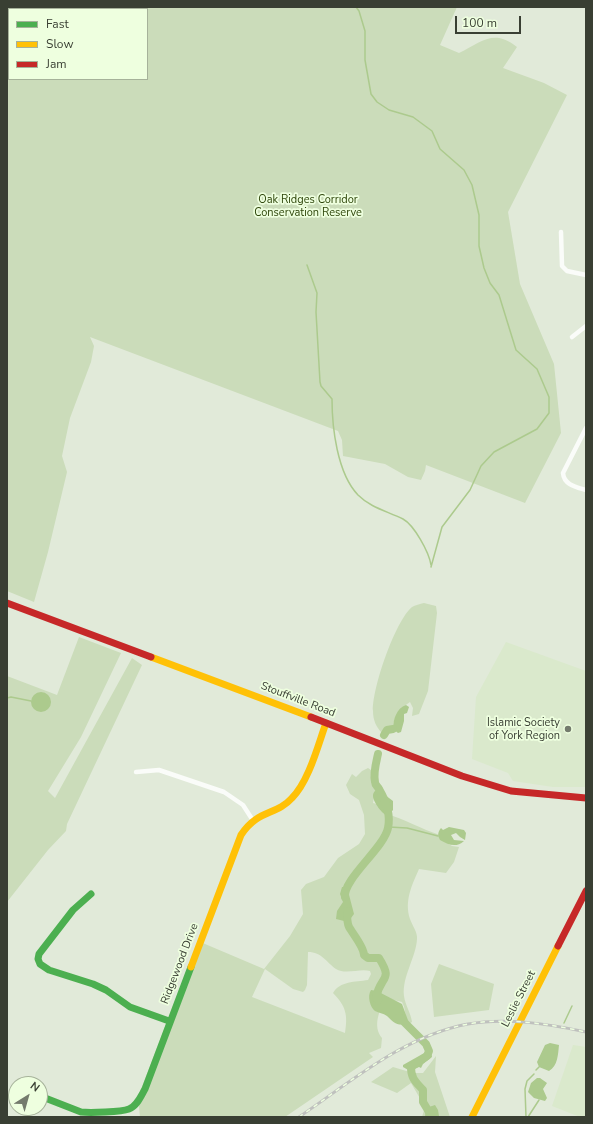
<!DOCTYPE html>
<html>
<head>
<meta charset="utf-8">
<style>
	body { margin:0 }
	#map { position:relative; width:593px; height:1124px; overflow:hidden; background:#e1ead9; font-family:"Nunito Sans",sans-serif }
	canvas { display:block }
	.frame { position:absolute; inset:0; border:8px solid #393f33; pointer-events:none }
	.legend { position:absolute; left:8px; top:8px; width:140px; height:72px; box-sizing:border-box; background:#eeffdf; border:1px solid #a6b29a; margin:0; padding:5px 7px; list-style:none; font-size:12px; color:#393f33 }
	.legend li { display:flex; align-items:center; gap:8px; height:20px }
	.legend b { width:20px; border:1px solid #a6b29a }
	.north { position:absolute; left:8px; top:1076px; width:40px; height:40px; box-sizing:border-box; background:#eeffdf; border:1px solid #a6b29a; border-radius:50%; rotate:37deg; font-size:11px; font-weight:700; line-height:16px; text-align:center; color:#393f33 }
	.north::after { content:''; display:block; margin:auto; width:14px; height:18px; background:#747b6d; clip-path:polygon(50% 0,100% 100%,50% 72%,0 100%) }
	.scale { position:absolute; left:455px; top:16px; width:66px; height:18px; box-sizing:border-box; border:2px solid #393f33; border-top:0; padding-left:5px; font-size:12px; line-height:14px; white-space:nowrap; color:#393f33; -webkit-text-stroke:3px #eeffdf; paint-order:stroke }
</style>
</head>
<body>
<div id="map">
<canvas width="593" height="1124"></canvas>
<div class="frame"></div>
<ul class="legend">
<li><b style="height:5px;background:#4caf50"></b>Fast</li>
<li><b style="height:5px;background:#ffc107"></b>Slow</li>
<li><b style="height:5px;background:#c62828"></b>Jam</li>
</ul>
<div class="north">N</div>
<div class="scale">100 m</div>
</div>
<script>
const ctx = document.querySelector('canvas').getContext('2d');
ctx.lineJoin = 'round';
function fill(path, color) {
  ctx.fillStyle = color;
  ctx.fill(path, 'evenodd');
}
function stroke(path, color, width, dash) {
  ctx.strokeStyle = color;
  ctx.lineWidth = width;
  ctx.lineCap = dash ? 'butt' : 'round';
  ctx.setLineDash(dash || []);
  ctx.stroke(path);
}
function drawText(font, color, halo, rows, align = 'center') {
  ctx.font = font + ' "Nunito Sans",sans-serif';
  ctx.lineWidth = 3.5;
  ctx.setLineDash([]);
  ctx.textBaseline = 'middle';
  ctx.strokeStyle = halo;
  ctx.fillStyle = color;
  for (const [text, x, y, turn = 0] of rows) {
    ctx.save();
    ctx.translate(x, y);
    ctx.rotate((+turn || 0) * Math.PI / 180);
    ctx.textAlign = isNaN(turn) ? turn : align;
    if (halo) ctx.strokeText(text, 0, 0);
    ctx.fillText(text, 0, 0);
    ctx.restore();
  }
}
fill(new Path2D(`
	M506,642L586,671V787H553L513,781L508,773L472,759L476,697Z
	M573,1045L586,1047V1117H580L552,1106Z`), '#dae9cc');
fill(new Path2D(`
	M7,7H457L440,45L459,53C481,42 494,28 517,47L503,68L544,83L567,95L508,212L520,284L554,364L561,433L525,503L426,465L425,471L421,480L408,477L385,464L343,456L342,440L338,431L90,337L94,346L91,362L70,418L62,456L67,472L48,552L34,602L7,591ZM9,9H147V79H9Z
	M424,603L436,606L437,613L428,691L419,714L412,716L413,708L410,702C399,709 393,718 392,731L382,733C376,727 373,720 373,711C372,689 395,621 412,607C415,605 420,604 424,603Z
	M79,637L121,653L81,737L48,791L55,798L132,658L142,665L67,824L66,831L48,850L7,902V676L57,695Z
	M368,768L374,772L376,786L373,803L381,805L386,814C405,819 421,829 440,835L439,838L452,846L459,847L454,862L446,873L419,869C412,885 404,901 410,919C412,925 418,933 417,939C416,958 402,976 404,996C405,1005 411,1013 412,1022L407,1025C405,1017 406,1009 402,1002L385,998C380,1010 372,1026 382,1038L381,1048L369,1053L373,1057L285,1117H140L138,1097L198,941L264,969L290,936L303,914L301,890L306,884L324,877L338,858L359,844L365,834L364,815L359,800L350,794L346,785L352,774L356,777L362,771ZM308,952C322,952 326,962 336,969C346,975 360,968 370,971L371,974L368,980C355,982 340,981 333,993C346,1006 348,1015 345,1033L252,997L265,969L293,989L303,992L305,990L307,985Z
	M439,964L494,984L489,1010L434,1017L431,984Z
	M436,1056L435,1072L450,1117H422L425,1107L411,1083L397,1093L371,1082L393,1067L413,1073H423Z`), '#cbdcba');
fill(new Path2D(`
	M31 702a10 10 0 1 1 20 0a10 10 0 1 1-20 0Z
	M406,705L409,707L407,713L404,714V721L401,732L398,733L393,729C393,719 397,708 406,705Z
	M378,787L382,788L385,795L393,801V810L388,816C383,815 373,802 373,796C373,792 376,790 378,787Z
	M449,827L464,830L466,833L465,840L460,837L456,833L451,835L454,840L464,841C456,848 449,845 440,840C438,836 437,833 441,828L443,830Z
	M342,887H347L354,914L348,922L336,919L337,911L343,902L340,894Z
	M371,990L377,991L402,1004L409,1023C398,1027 394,1023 387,1016C383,1013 379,1013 375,1011C370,1007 367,996 371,990Z
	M550,1043L559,1045C558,1054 558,1066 549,1071L539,1067L537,1062L545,1045Z
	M431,1051L432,1057L423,1064L421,1068L419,1067L410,1071L403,1067V1065L426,1052Z
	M537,1078H540L547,1083L543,1089L547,1098L545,1101L534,1098L528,1092L531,1083Z
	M435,1105L438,1110L439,1116L425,1117L426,1108Z`), '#acca8d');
stroke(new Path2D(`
	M356,7L359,11L365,31V60L371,94L377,102L389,110L413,117L432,131L440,149L464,170L472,185L479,215V246L484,268L490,283L499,295L516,350L537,369L549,397V413L537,429L494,452L481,466L470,490L442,527L431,567
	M307,265L317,293L316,312L320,382L321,386L332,399C332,427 337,473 358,495C371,508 387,511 403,519C414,525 429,552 431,565
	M7,698L11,697L31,701
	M389,827L407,828L438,836
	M564,1023L572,1006
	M536,1070L539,1067
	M526,1117L525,1089L527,1081L534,1074
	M528,1117L539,1100`), '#acca8d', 1.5);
stroke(new Path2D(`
	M384,735L387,730L393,729
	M345,897C343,879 384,848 388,828C391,814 386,801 379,789C378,787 375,785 375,782C373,773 376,763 378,754
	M347,911C347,915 347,923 349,927C353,934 364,947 364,955L368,958H379C394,982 380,975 376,998L378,1000
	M399,1017L426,1044L429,1051L427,1056L411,1067C411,1079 416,1082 423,1090V1102L432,1117`), '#acca8d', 8);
stroke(new Path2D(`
	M561,232L562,266L567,271L586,275
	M572,337L586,326
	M586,428L563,473C564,485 576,487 586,490
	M136,772L159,770L224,792L243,805L252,819`), '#fafcf9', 4.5);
stroke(new Path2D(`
	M91,894L73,910L39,954L38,959L40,964L49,970L93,984L106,990L130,1007L169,1021
	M40,1096L81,1112C90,1113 121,1112 129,1109C137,1106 141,1096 145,1089L191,967`), '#4caf50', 7);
stroke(new Path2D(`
	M151,657L311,717
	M191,967L241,835C258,809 276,816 292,798C309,781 318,745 326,723
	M472,1117L558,946`), '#ffc107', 7);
stroke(new Path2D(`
	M7,603L151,657
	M311,717L462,776L511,791L586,798
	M558,946L586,891`), '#c62828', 7);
const rail = new Path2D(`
	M299,1117C352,1081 404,1036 468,1024C506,1017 549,1024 586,1032`);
stroke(rail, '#bfc1be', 3);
stroke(rail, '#eeffdf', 1.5, [4.5]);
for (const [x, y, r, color] of [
	[568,729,4,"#747b6d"]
]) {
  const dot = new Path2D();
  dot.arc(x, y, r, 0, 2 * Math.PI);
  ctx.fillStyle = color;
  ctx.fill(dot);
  stroke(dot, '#eeffdf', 1.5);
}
drawText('11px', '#2e460a', '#eeffdf', [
	["Oak Ridges Corridor",308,200],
	["Conservation Reserve",308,213]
]);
drawText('11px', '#393f33', '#eeffdf', [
	["Stouffville Road",298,700,21],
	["Ridgewood Drive",180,964,-69],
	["Leslie Street",519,999,-63]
]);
drawText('11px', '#393f33', '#eeffdf', [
	["Islamic Society",560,723],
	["of York Region",560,736]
], 'right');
</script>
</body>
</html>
